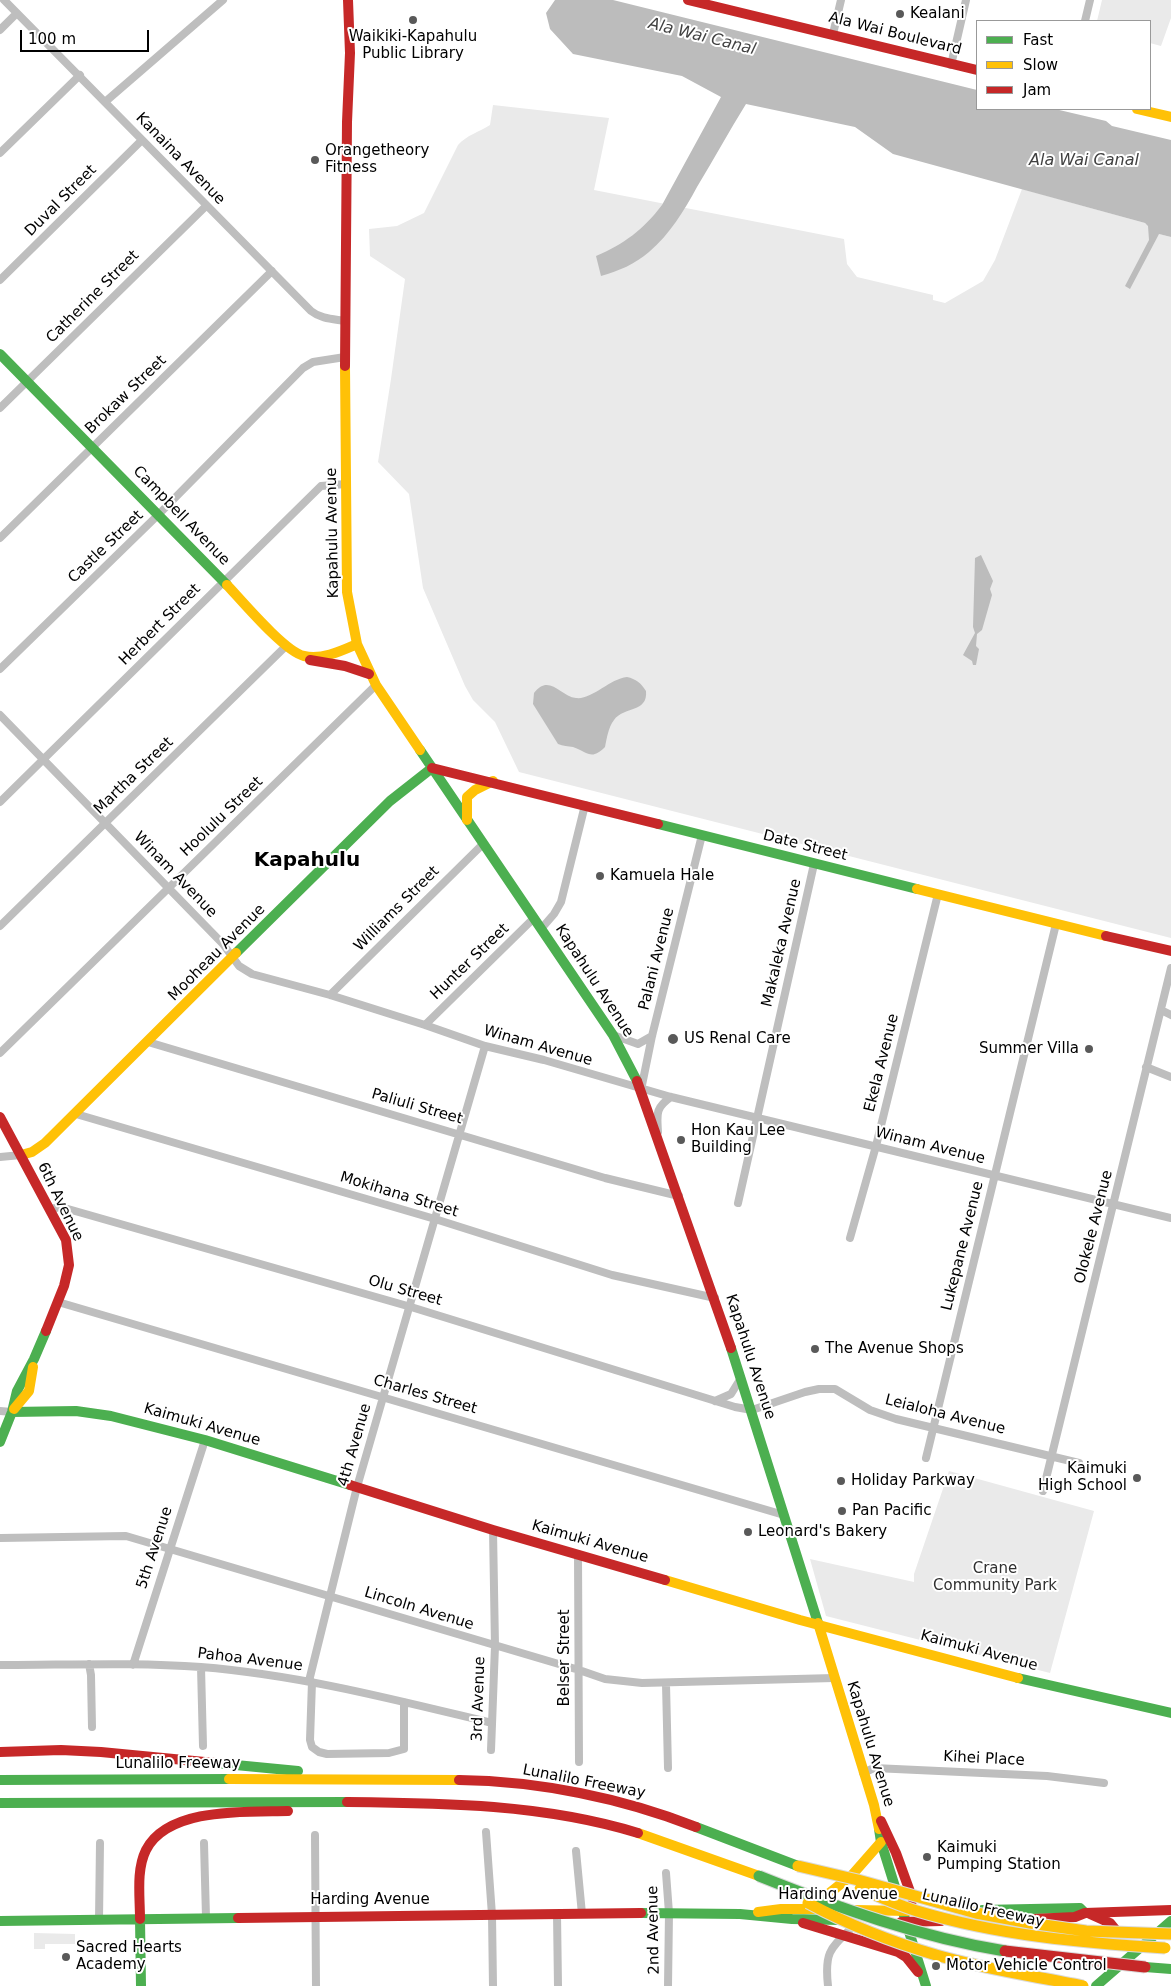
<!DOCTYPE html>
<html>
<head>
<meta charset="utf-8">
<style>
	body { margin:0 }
	#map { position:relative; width:1171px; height:1986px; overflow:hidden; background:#fff; font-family:"DejaVu Sans",sans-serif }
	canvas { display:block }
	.legend { position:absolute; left:976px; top:20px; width:175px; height:90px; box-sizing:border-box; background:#fff; border:1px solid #999; margin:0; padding:6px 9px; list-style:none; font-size:15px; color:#000 }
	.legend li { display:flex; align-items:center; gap:10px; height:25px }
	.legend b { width:25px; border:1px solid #999 }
	.scale { position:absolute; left:20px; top:30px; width:129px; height:22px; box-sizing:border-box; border:2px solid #000; border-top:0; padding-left:6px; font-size:15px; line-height:18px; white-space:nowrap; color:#000; -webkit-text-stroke:4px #fff; paint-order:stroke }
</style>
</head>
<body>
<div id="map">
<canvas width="1171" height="1986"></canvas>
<ul class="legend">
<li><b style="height:6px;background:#4caf50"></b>Fast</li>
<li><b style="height:6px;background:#ffc107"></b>Slow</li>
<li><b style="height:6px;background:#c62828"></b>Jam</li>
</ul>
<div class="scale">100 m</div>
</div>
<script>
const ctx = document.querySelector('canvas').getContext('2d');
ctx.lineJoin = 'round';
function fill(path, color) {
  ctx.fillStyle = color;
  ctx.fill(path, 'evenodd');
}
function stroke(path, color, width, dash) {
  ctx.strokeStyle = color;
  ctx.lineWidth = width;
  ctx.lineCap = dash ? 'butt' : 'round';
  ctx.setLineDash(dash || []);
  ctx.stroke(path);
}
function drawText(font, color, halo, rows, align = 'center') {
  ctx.font = font + ' "DejaVu Sans",sans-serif';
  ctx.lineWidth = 4;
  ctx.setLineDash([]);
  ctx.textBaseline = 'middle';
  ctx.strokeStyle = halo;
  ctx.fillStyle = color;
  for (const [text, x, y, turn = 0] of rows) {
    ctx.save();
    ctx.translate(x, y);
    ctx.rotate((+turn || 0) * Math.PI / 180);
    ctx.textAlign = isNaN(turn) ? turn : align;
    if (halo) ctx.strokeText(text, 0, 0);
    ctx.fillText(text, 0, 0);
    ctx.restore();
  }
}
fill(new Path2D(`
	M1102,0H1171V18L1161,46L1150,43V21H1097Z
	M493,105L609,118L594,190L844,239L847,264L857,277L933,295V300L945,303L983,281L995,260L1022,189L1145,223L1159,234L1171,237V938L519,772L495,722L473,700L465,686L423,588L409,494L378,462L391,379L405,279L370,256L369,229L397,226L424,213L458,145C467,135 479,132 490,125Z
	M949,1471L1094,1511L1050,1673L826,1616L810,1559L914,1582V1574Z
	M34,1933L75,1934V1944H45V1949H34Z`), '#eaeaea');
fill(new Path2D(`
	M555,0H613L977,90V109H1055L1106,121L1112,126L1171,140V237L1159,234L1130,289L1125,286L1149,240L1148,226L1145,223L893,154L855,127L746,104C729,131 714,159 697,187C684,211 670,234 649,252C635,264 619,271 601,276L596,256C624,244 643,230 662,205L721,97L682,76L573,54L550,29L546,13Z
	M981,555L993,581L990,589L992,595L982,630L977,634L976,646L979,649L976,665H973L972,661L963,655L975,633L973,627L975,558Z
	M627,677C636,679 641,683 646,691C648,713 624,706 614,720C608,728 607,738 605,747C591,761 588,752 573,747C568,746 563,746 558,744L533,704L534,693C549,673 560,696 576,698C592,700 609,679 627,677Z`), '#bcbcbc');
stroke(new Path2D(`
	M4,0L311,311C321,319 333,319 345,321
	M1085,21L1090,0
	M0,30L17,13
	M833,34L841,0
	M951,65L966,0
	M105,102L223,0
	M0,153L80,75
	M0,280L142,140
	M0,408L206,206
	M0,538L272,271
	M0,669L159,514L303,368L313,362L345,357
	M0,715L223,944L239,966L252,974L330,995L425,1025L485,1046L544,1060L671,1097L1171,1218
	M0,802L321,486L346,484
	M0,926L286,646
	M541,929L554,914L561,902L585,805
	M330,995L483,844
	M1161,1010L1171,1015
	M425,1025L534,918
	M613,1035L638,1044L652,1036
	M148,1042L605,1178L679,1196
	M0,1053L376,685
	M1146,1067L1171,1077
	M641,1090L652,1036L702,835
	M76,1114L435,1219L612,1275L715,1298
	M658,1132C657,1114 655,1108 671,1097
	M0,1157L21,1155
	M738,1203L814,864
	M50,1209L61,1207L411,1307L735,1407L752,1410L805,1392L819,1389H835L870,1410L896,1419L1079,1463
	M850,1238L876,1146L938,894
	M58,1302L784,1515
	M715,1401L731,1394L741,1378
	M0,1411L12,1412
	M926,1458L1056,924
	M1043,1491L1171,968
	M0,1538L126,1536L579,1670L605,1679L642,1683L834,1678
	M578,1554L579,1762
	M89,1664L91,1675L92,1727
	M0,1665C67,1665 135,1662 201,1667C300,1675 396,1700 492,1723
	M133,1665L205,1440
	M201,1667L203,1746
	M309,1681L357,1487L485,1046
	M312,1682L310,1740L312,1747L319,1752L327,1754L389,1753L404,1749V1702
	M666,1684L668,1768
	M491,1750L495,1646L493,1530
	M863,1773L874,1768L1047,1776L1104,1783
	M486,1832L492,1915L493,1986
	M315,1835L316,1986
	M204,1843L206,1917
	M576,1851L582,1914
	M666,1873L669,1913L668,1986
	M557,1914L558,1986
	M99,1920L100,1843
	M828,1986C824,1950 831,1948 856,1924`), '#bebebe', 8);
stroke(new Path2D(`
	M0,354L227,585
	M420,750L613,1035L637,1081
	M658,824L917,889
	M236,953L390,801L432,768
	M731,1348L818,1623
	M12,1412L76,1411L111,1416L205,1440L350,1485
	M0,1442L12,1412L17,1391L34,1359L46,1331
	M1018,1678L1171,1713
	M215,1763L298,1771
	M0,1780L229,1779
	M0,1803L347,1802
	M696,1827L798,1866
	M879,1829L881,1842L926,1986
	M982,1910L1080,1908L1085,1913
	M641,1913L740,1914L792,1919L839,1920
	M140,1919L141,1986
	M0,1921L238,1918
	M1145,1967L1171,1969
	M1096,1986L1171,1921`), '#4caf50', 10);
stroke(new Path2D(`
	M1137,109L1171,117
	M345,366L347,592L357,644L376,685L420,750
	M227,585C242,601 285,652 304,656C322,660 341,651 357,644
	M467,820V797L475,790L493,781
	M917,889L1106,936
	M21,1155L32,1152L45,1143L236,953
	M14,1409L29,1391L33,1367
	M665,1580L800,1620L1018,1678
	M818,1623L874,1805L879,1829
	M229,1779L459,1780
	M638,1833L759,1876
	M817,1903L852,1875L881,1842
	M855,1910L908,1911
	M758,1912L781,1909H818`), '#ffc107', 10);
stroke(new Path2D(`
	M688,0L977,70
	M345,366L347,122L350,53L348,0
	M310,660L345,666L369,674
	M432,768L658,824
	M1106,936L1171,951
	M637,1081L731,1348
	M0,1117L66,1240L69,1265L64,1286L46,1331
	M350,1485L493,1530L665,1580
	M0,1752L61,1750L101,1752L215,1763
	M459,1780C539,1781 622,1798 696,1827
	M347,1802C444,1803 544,1804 638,1833
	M881,1821L896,1853L913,1900
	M1090,1914L1110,1923L1119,1934
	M238,1918L641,1913
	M140,1919C140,1897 136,1870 146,1850C168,1807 246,1812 288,1811
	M1033,1919L1075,1917L1085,1913L1171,1910
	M901,1922L941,1921
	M803,1923L898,1952L906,1957L918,1972`), '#c62828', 10);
const fastBridge = new Path2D(`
	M759,1876C839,1908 919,1937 1005,1951`);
const slowBridge = new Path2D(`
	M798,1866L858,1880L976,1913L1030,1923L1086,1931L1171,1934
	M860,1889C879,1896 897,1905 917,1911C997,1935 1082,1943 1165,1948
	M808,1903C849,1925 892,1942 936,1955C984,1969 1034,1976 1083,1986`);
const jamBridge = new Path2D(`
	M1005,1951L1145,1967`);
stroke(fastBridge, '#dbdbdb', 13, []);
stroke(slowBridge, '#dbdbdb', 13, []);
stroke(jamBridge, '#dbdbdb', 13, []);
stroke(fastBridge, '#4caf50', 11);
stroke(slowBridge, '#ffc107', 11);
stroke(jamBridge, '#c62828', 11);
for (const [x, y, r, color] of [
	[900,14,5,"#595959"],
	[413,20,5,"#595959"],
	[315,160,5,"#595959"],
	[600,876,5,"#595959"],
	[673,1039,6,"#595959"],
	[1089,1049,5,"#595959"],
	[681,1140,5,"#595959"],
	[815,1349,5,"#595959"],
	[1137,1478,5,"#595959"],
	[841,1481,5,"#595959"],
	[842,1511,5,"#595959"],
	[748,1532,5,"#595959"],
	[927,1857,5,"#595959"],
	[66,1957,5,"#595959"],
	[936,1966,5,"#595959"]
]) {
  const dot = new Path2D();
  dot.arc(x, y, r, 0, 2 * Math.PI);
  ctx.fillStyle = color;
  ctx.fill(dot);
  stroke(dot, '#fff', 2);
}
drawText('15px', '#000', '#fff', [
	["Kealani",910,14],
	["Waikiki-Kapahulu",413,37,"center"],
	["Public Library",413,54,"center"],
	["Orangetheory",325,151],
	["Fitness",325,168],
	["Kamuela Hale",610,876],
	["US Renal Care",684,1039],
	["Summer Villa",1079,1049,"right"],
	["Hon Kau Lee",691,1131],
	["Building",691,1148],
	["The Avenue Shops",825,1349],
	["Kaimuki",1127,1469,"right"],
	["High School",1127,1486,"right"],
	["Holiday Parkway",851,1481],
	["Pan Pacific",852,1511],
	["Leonard's Bakery",758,1532],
	["Kaimuki",937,1848],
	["Pumping Station",937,1865],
	["Sacred Hearts",76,1948],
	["Academy",76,1965],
	["Motor Vehicle Control",946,1966]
], 'left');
drawText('15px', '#000', '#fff', [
	["Ala Wai Boulevard",895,34,14],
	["Kanaina Avenue",180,159,46],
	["Duval Street",61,201,-45],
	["Catherine Street",93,297,-45],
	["Brokaw Street",126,395,-44],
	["Campbell Avenue",181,516,46],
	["Kapahulu Avenue",333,533,-91],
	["Castle Street",106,547,-44],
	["Herbert Street",160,625,-45],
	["Martha Street",134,776,-44],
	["Hoolulu Street",222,817,-44],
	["Date Street",805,846,14],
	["Winam Avenue",175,875,46],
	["Williams Street",397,909,-45],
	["Makaleka Avenue",782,943,-77],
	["Mooheau Avenue",217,953,-45],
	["Palani Avenue",657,959,-76],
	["Hunter Street",470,962,-44],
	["Kapahulu Avenue",594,981,57],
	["Winam Avenue",538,1046,16],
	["Ekela Avenue",882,1063,-76],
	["Paliuli Street",417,1107,16],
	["Winam Avenue",930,1146,14],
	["Mokihana Street",399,1195,17],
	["6th Avenue",60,1202,64],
	["Olokele Avenue",1094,1227,-76],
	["Lukepane Avenue",963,1246,-76],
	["Olu Street",405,1291,16],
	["Kapahulu Avenue",750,1357,72],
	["Charles Street",425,1395,16],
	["Leialoha Avenue",945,1415,14],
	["Kaimuki Avenue",202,1425,16],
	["4th Avenue",355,1445,-74],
	["Kaimuki Avenue",590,1542,16],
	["5th Avenue",155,1548,-72],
	["Lincoln Avenue",419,1609,17],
	["Kaimuki Avenue",979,1651,15],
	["Belser Street",565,1658,-90],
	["Pahoa Avenue",250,1660,7],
	["3rd Avenue",479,1699,-88],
	["Kapahulu Avenue",870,1744,73],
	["Kihei Place",984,1759,3],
	["Lunalilo Freeway",178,1764],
	["Lunalilo Freeway",584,1782,11],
	["Harding Avenue",838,1895],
	["Harding Avenue",370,1900],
	["Lunalilo Freeway",983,1909,13],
	["2nd Avenue",654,1930,-91]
]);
drawText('15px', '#303030', '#fff', [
	["Crane",995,1569],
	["Community Park",995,1586]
]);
drawText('italic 16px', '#414141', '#fff', [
	["Ala Wai Canal",702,37,14],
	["Ala Wai Canal",1084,161]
]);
drawText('bold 20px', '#000', '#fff', [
	["Kapahulu",307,861]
]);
</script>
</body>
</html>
